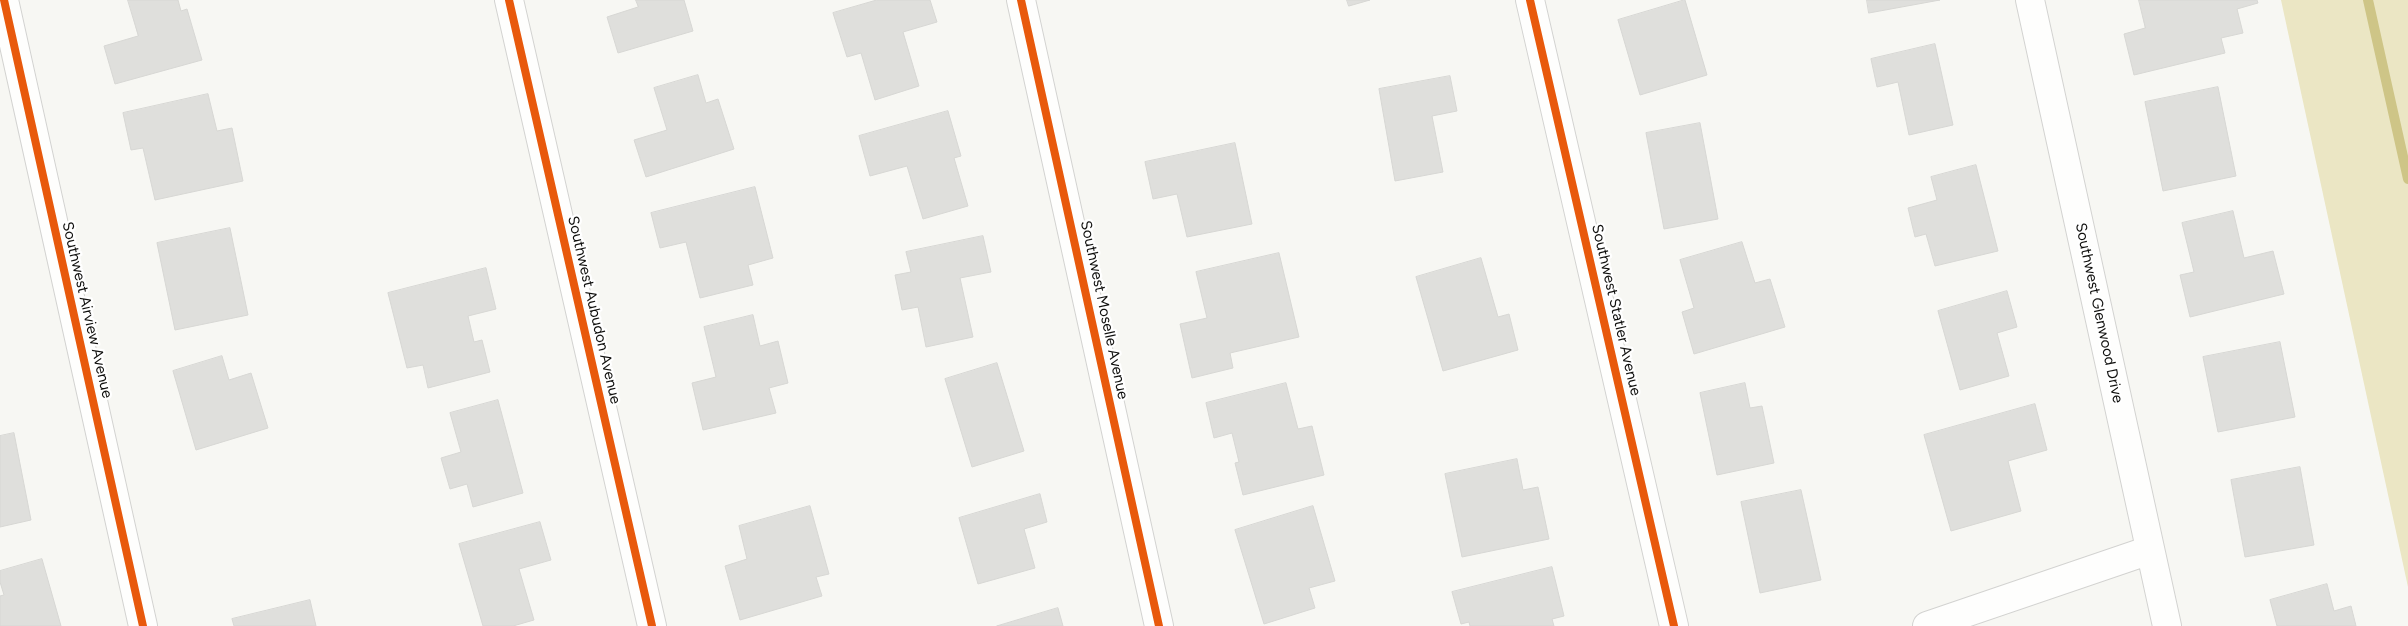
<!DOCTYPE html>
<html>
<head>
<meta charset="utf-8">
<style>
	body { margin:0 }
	canvas { display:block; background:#f7f7f3 }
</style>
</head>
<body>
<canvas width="2408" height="626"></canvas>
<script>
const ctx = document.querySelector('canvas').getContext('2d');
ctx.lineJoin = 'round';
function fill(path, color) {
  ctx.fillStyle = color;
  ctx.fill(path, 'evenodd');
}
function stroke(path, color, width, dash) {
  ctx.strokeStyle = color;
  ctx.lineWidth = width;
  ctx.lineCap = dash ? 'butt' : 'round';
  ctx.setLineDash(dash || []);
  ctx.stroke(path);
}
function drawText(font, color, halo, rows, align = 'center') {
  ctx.font = font + ' Figtree,sans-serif';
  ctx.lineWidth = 4.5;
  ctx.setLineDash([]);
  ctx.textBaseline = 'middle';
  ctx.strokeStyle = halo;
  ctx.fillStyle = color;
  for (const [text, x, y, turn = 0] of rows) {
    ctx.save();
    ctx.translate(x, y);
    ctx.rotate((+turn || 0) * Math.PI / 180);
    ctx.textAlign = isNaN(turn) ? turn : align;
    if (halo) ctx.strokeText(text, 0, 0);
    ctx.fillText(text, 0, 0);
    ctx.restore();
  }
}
fill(new Path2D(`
	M2281,0H2408V587Z`), '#ebe6c4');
stroke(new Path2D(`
	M2368,0L2408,179`), '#cec587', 10);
const building = new Path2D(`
	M128,0H178L181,11L187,9L202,60L115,84L104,46L138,36Z
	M636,0H684L693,31L618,53L607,17L638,7Z
	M877,0H930L937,22L903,32L919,86L875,100L861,53L847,57L833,13Z
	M1347,0H1370L1349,6Z
	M1685,0L1707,75L1640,95L1618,20Z
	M1867,0H1940L1869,13Z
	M2139,0H2257L2258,3L2237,9L2243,33L2221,38L2225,53L2134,75L2124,34L2145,28Z
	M1935,44L1953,125L1909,135L1898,82L1877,87L1871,59Z
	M698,75L706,103L718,99L734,149L646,177L634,140L667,130L654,88Z
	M1450,76L1457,111L1432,116L1443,172L1395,181L1379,89Z
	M2218,87L2236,176L2163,191L2145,102Z
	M208,94L217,131L232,128L243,181L155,200L143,148L131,150L123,113Z
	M948,111L961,156L954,158L968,206L923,219L907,166L870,176L859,136Z
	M1700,123L1718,219L1664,229L1646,133Z
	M1235,143L1252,224L1187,237L1177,194L1153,199L1145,162Z
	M1976,165L1998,251L1935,266L1926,234L1915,237L1908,208L1937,200L1931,177Z
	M755,187L773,258L748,265L753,285L700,298L686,242L660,248L651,213Z
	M2233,211L2244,258L2273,251L2284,294L2190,317L2180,275L2194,272L2182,223Z
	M230,228L248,315L175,330L157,243Z
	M983,236L991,272L960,278L973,337L926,347L918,307L902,310L895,275L911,272L906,252Z
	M1742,242L1755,283L1770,279L1785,327L1694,354L1682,312L1694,308L1680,260Z
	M1279,253L1299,337L1230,353L1233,368L1192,378L1180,324L1207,318L1196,272Z
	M1481,258L1498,317L1509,314L1518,350L1443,371L1416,277Z
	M486,268L496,309L468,316L474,342L482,340L490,372L428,388L423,365L407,368L388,293Z
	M2007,291L2017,327L1997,333L2009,376L1960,390L1938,311Z
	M753,315L760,346L778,341L788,383L769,388L776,413L703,430L692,383L716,377L704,327Z
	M2280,342L2295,417L2218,432L2203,357Z
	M222,356L229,380L251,373L268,428L196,450L173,371Z
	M997,363L1024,451L972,467L945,379Z
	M1286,383L1298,429L1312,426L1324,475L1243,495L1235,463L1239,462L1232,433L1214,438L1206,403Z
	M1745,383L1750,408L1762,406L1774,463L1717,475L1700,393Z
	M498,400L523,493L473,507L467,484L450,489L441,458L461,452L450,413Z
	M2035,404L2047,450L2008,461L2021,511L1951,531L1924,435Z
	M14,433L31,520L0,527V436Z
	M1517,459L1523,490L1538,487L1549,539L1462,557L1445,474Z
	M2300,467L2314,545L2245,557L2231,480Z
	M1801,490L1821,580L1760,593L1741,502Z
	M1040,494L1047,522L1024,529L1035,568L978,584L959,518Z
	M810,506L829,574L816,577L822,596L740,620L725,566L747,559L739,526Z
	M1313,506L1335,581L1309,588L1315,608L1264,624L1235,530Z
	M540,522L551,560L519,569L534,620L513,626H483L459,544Z
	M42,559L61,626H0V596L4,595L0,582V571Z
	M1552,567L1564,616L1552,619L1554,626H1470L1469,622L1461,624L1452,592Z
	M2327,584L2334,611L2351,606L2356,626H2277L2270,600Z
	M310,600L316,626H234L232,619Z
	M1058,608L1063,626H997Z`);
fill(building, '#dfdfdc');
stroke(building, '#d7d7d4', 1);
const minor = new Path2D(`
	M4,0L143,626
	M509,0L652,626
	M1021,0L1159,626
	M1530,0L1674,626
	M2030,0L2167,626
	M1927,626L2150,550`);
stroke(minor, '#d3d3d1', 30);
stroke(minor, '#fefefd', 28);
stroke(new Path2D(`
	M4,0L143,626
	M509,0L652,626
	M1021,0L1159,626
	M1530,0L1674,626`), '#e8590c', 8);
drawText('15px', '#0f0f0d', '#fff', [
	["Southwest Airview Avenue",87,310,77],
	["Southwest Aubudon Avenue",594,310,77],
	["Southwest Moselle Avenue",1104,310,78],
	["Southwest Statler Avenue",1616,310,77],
	["Southwest Glenwood Drive",2099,313,78]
]);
</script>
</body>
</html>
